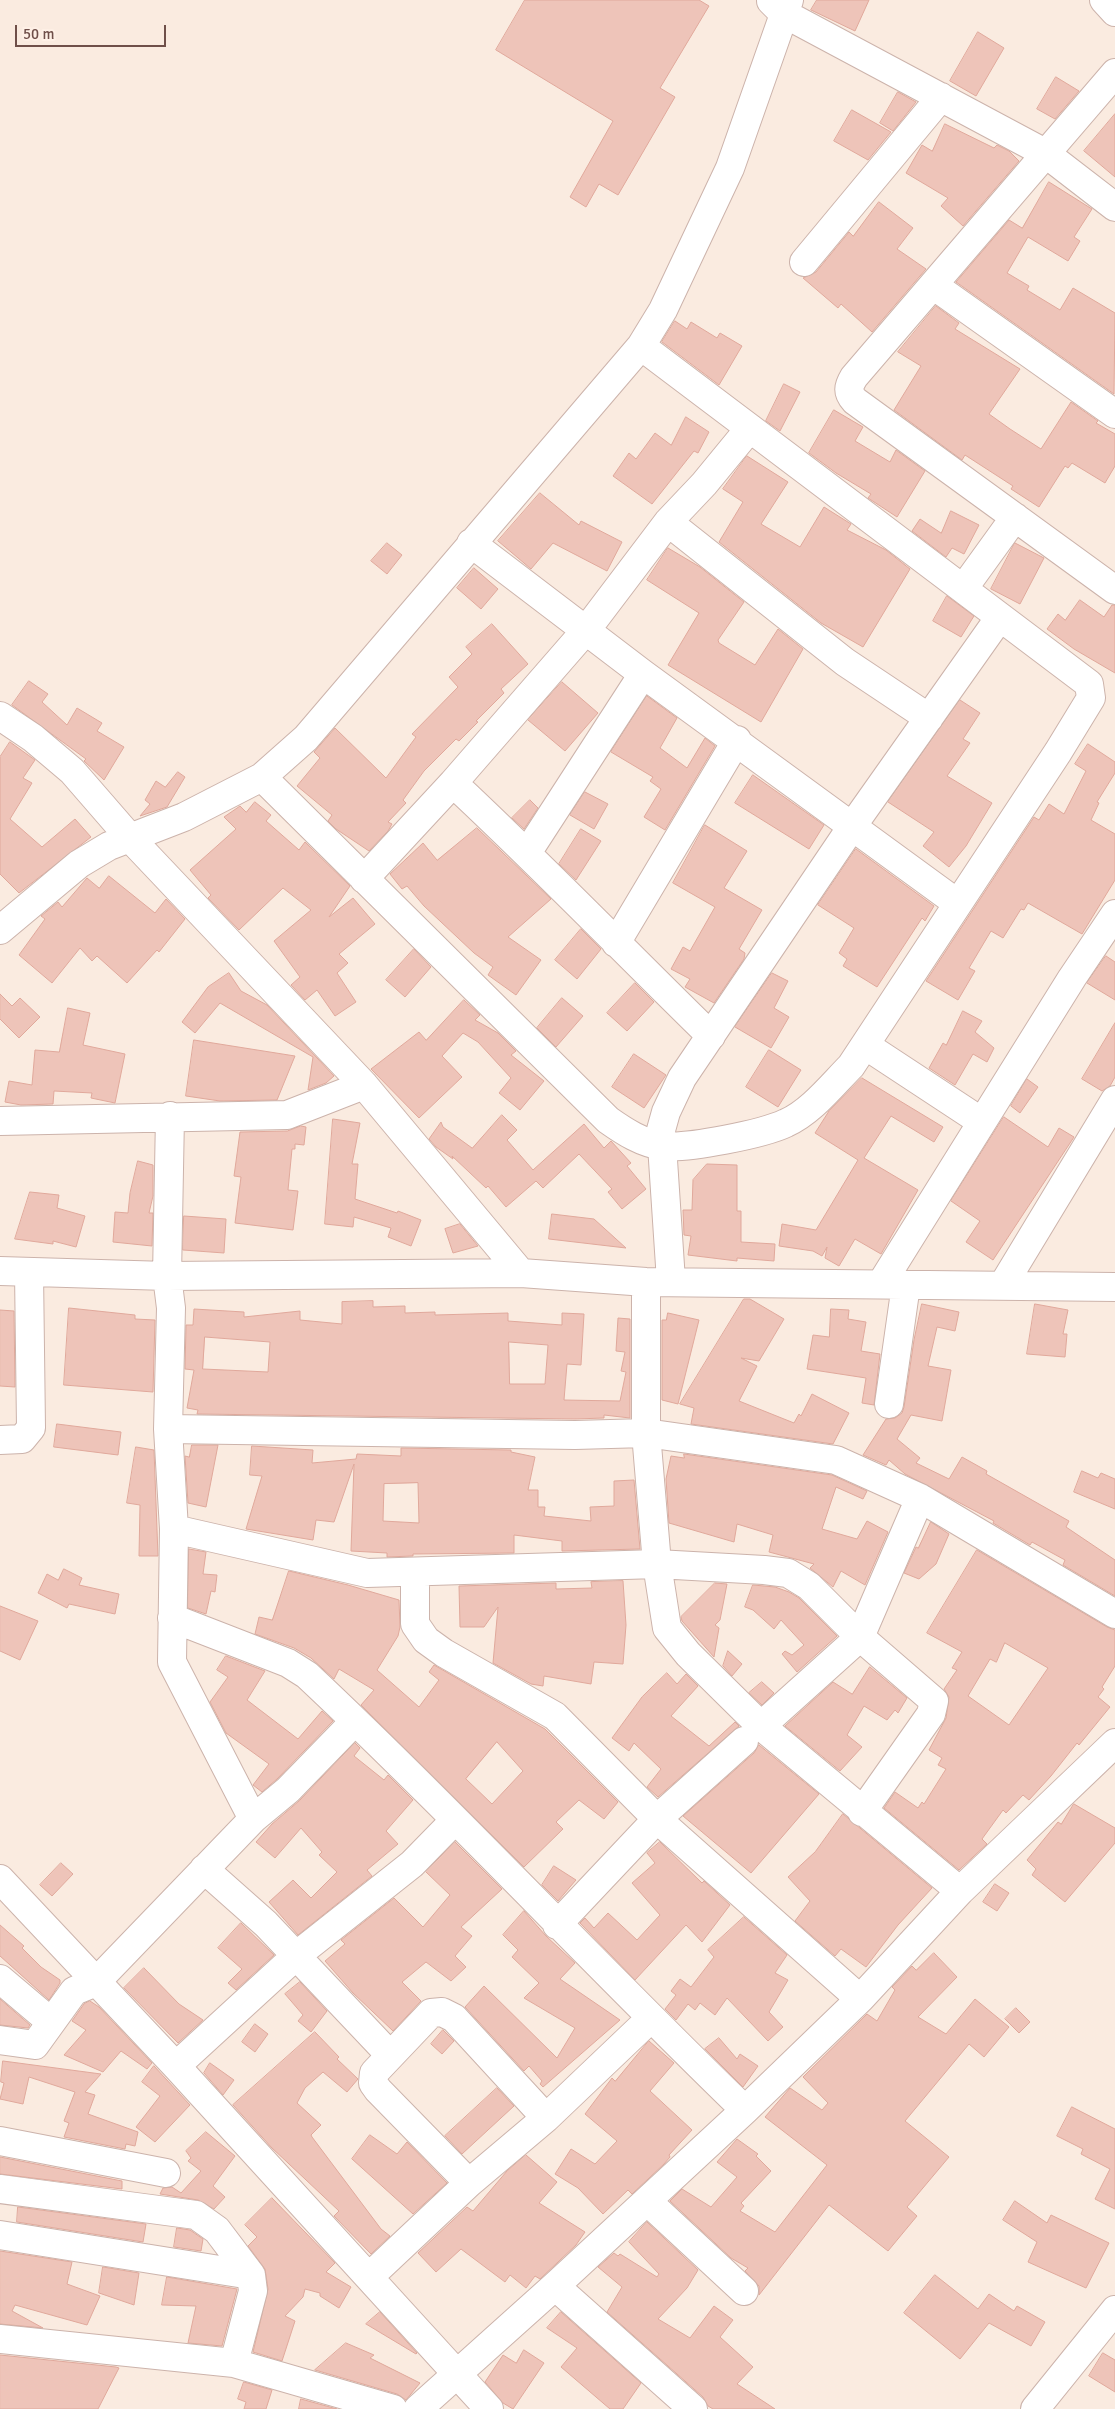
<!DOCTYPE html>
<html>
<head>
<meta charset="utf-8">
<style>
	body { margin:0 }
	#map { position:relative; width:1115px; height:2409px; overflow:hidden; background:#faebe0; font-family:Signika,sans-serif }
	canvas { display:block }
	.scale { position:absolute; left:15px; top:25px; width:151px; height:22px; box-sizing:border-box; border:2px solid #6f4f49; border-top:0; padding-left:6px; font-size:15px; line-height:18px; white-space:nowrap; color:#6f4f49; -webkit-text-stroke:4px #fef0e6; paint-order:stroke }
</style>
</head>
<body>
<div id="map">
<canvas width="1115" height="2409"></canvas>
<div class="scale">50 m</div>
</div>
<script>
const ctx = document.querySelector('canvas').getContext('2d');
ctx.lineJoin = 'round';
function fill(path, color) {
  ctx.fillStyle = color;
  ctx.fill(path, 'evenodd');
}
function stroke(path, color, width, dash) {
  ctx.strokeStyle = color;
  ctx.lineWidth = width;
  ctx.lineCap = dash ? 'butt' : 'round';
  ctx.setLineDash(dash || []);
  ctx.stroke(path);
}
const building = new Path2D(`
	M525,0H699L709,6L660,88L675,97L618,195L599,184L586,207L570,197L613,121L496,50Z
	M817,0H869L855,31L811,10Z
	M978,32L1004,48L976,96L950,81Z
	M1056,77L1079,91L1055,119L1037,109Z
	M898,92L916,102L893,131L880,123Z
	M852,110L891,132L868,160L834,141Z
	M1115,114V177L1084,151Z
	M945,124L994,148L997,145L1009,151L1019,161L963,226L941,206L948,198L906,173L922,145L932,151Z
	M1049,182L1092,209L1074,237L1080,241L1068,261L1028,237L1007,273L1029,286L1027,290L1060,310L1073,288L1115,313L1114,394L956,282L1009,220L1022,228Z
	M879,202L913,228L897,249L926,269L872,332L841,304L838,308L803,278L816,272L849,232L853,236Z
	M936,306L959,323L955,329L1020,369L989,414L1010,429L1041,449L1071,402L1098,421L1096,423L1115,434V466L1105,483L1072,463L1068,468L1065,466L1039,507L1011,489L1013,486L965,455L962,460L894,410L921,366L898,352Z
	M675,321L687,329L691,322L717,338L720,333L742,346L719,385L662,342Z
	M784,384L800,392L780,431L766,421Z
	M834,410L863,427L855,441L890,462L896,450L925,471L897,517L868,498L871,494L836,473L809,453Z
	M686,417L709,432L698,453L694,451L652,504L613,476L629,453L636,459L655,433L671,445Z
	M747,456L788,482L761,524L800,547L824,507L851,524L847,530L886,550L910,569L863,647L821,623L719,542L743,502L723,489Z
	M540,493L579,525L581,521L622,542L607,571L553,543L531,569L498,541Z
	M951,511L979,525L964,554L952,548L946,557L912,531L920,519L941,533Z
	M387,543L402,555L387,574L371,561Z
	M1015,543L1044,558L1020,604L991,589Z
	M668,548L700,567L744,602L718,640L719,643L755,665L778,629L803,649L761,722L668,665L699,613L647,580Z
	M474,568L498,589L481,609L457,588Z
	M947,596L974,616L961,637L933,621Z
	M1080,600L1104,617L1112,605H1115V673L1074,649L1047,629L1058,614L1065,620Z
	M492,624L528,664L501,689L504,693L476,721L478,722L459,741L456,739L424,771L403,800L406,803L388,822L392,824L388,831L369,851L336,829L328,821L332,815L297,786L320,758L314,752L335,728L386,778L416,737L412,734L458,687L449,677L472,654L466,647Z
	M29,681L48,694L42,702L67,725L77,708L102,723L97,731L124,747L104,780L84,761L86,759L12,705Z
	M562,682L598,713L565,751L528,720Z
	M647,696L677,718L660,748L687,768L705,738L715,746L665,830L644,817L661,789L650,781L653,777L611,752Z
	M960,700L980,713L963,739L970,743L947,776L992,803L966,846L949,867L923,846L934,832L888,802Z
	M10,742L35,760L23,778L32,783L10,819L42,847L75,819L91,837L19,893L0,874V757Z
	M1088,744L1115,762V773L1097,802L1099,803L1091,820L1115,834V880L1082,934L1028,903L1024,910L1021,909L1003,938L991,931L969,968L975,971L958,1000L926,981L1034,817L1039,820L1049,804L1064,814L1086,771L1075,764Z
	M178,772L185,777L167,807L140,816L150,804L145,800L156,781L165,787Z
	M753,775L824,825L809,849L735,803Z
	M585,792L608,804L594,829L570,815Z
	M530,800L538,808L524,829L512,818Z
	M255,802L271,815L266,821L299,850L305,842L350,886L329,917L353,898L375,924L339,954L348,963L337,973L356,1002L335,1016L317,990L305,1000L291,985L300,977L274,941L311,910L283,888L239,930L208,898L211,895L190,870L236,829L224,817L240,806L246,812Z
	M705,825L747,851L724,888L762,910L739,949L745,953L744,959L714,1003L685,987L690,979L671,969L683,947L690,951L715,907L673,883Z
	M477,828L551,899L508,937L541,960L516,995L488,975L493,967L474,953L424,906L407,886L402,889L390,874L423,843L437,860Z
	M581,829L601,841L576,880L559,864Z
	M856,849L934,906L925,921L922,918L877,987L843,966L847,959L839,953L854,928L818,905Z
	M109,876L155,913L166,899L185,919L159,952L157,950L127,983L97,956L92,961L80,948L52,983L19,955L45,919L41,916L58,902L62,907L87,878L99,888Z
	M581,929L601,949L577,979L555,960Z
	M414,949L431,967L405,997L386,980Z
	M1106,956L1115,962V1000L1087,983Z
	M229,973L241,991L267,1005L334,1076L326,1083L308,1090L313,1057L220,1003L195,1033L182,1022L208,987Z
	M772,973L788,981L774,1008L789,1017L771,1048L735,1027Z
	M635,983L654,1002L627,1031L607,1013Z
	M0,994L12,1006L20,998L40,1017L19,1038L0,1019Z
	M562,998L583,1016L556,1047L537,1028Z
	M464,1000L480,1015L475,1020L498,1033L516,1051L511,1055L544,1081L520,1110L499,1093L511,1078L478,1042L463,1033L442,1056L462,1077L419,1118L371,1069L419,1032L426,1040Z
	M68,1008L90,1013L83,1045L125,1054L115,1103L91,1098L92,1093L54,1091L53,1104L21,1105L5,1102L9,1081L32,1085L35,1050L59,1052Z
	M963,1011L982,1021L975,1032L994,1048L987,1062L973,1054L955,1085L929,1068L943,1043L946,1045Z
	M1115,1023V1077L1110,1086L1102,1091L1082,1079Z
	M194,1040L295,1056L277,1100L220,1101L186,1096Z
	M769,1050L801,1070L778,1107L746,1087Z
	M634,1054L666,1075L644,1108L612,1087Z
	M862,1078L943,1127L934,1142L891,1116L864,1158L918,1190L881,1254L855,1239L839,1266L825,1258L827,1247L822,1256L813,1251L779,1246L782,1224L816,1230L858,1160L815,1133L829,1111Z
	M1027,1079L1038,1087L1020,1113L1011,1106Z
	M502,1115L517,1130L507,1140L533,1170L584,1124L604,1148L611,1141L631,1163L627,1166L646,1189L622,1209L608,1192L612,1189L579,1154L543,1188L536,1181L506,1207L488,1186L486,1188L452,1156L453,1159L436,1147L429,1139L441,1122L443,1127L472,1148Z
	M1004,1117L1048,1147L1059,1128L1074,1137L993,1260L966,1242L980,1221L951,1201Z
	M333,1119L360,1123L352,1164H358L355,1199L397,1213L398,1211L421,1220L411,1246L388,1237L391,1228L354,1217L353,1227L325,1224Z
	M301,1126L306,1127L304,1145L295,1144V1149H292L288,1190L298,1191L293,1230L235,1223L241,1177L234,1176L240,1132L287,1131Z
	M138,1161L153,1165V1196L149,1213H153L152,1246L113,1242L115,1212L128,1213L130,1193Z
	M707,1164L737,1165V1211H741V1242L775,1244L774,1261L737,1258V1261L688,1255L691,1236L684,1235L683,1210H692L693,1180Z
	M30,1192L59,1195L57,1208L85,1216L76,1247L53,1241V1244L15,1239Z
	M552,1214L594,1219L626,1248L549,1239Z
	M184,1216L226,1219L224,1253L183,1250Z
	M460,1224L478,1246L453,1253L445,1229Z
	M744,1299H750L784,1319L759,1361L741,1358L757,1366L739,1401L794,1423L799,1414L801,1416L812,1394L849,1413L833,1444L691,1424L694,1408L680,1404Z
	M373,1301V1307L405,1306V1313L435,1312V1315L508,1313V1321L562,1325V1313L584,1314L581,1365L567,1364L564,1400L620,1401L626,1372L621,1371L625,1352L616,1351L618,1318L630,1319V1418L604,1415V1418L575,1419L197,1414L198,1410L187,1408L194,1370L185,1369L186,1325H193L194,1309L244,1312V1317L300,1311V1320L342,1324V1302ZM205,1337L270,1342L268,1372L203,1369ZM509,1342L548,1345L545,1384H510Z
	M922,1304L959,1312L955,1331L937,1327L928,1366L951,1370L942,1421L911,1415L897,1439L920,1458L916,1463L949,1479L962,1457L987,1471L986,1474L1069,1521L1066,1527L1115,1560V1596L1063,1565L1065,1560L1032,1542L1030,1545L993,1523L994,1521L905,1474L889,1460L886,1465L863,1455L886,1419L895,1418L902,1413L904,1407L914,1340Z
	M1035,1304L1068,1310L1063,1334H1067L1065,1357L1027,1354Z
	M69,1308L135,1315V1319L155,1320L153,1392L64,1385Z
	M831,1309L849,1310L848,1319L866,1322L861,1351L880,1354L874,1405L862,1403L866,1378L807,1369L813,1335L829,1337Z
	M0,1310L14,1311L15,1387L0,1386Z
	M668,1313L699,1320L678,1404L662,1400V1320H666Z
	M57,1424L121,1432L118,1455L54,1447Z
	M192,1445H218L206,1507L188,1503L185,1456L189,1457Z
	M252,1446L313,1450L312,1463L356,1459L357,1454L401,1456V1448L511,1450V1452L535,1457L528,1490H538V1507H545L544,1516L591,1521L590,1507L614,1506V1481L634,1480L640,1549L562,1551V1541L514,1535V1553L413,1554V1556L387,1557V1553L351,1551L354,1464L334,1522L316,1520L313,1540L246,1529L262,1476L250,1475ZM418,1483L419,1523L383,1521L384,1484Z
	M136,1447L154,1450L158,1556H139L140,1505L127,1503Z
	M684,1454L832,1475L867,1491L863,1499L836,1487L822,1529L857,1539L867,1521L888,1532L865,1585L841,1571L833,1587L810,1568L814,1564L769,1552L773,1535L737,1524L734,1542L669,1523L666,1479L671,1456L684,1458Z
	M1082,1471L1098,1478L1101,1473L1115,1479V1509L1074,1492Z
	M931,1522L949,1534L936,1564L919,1579L904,1573L916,1547L918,1548Z
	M189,1549L206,1552L203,1574L217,1575L215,1592L211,1591L206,1614L188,1608Z
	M977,1550L1107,1627L1115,1630V1666L1102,1687L1104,1689L1098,1697L1110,1707L1079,1745L1077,1743L1051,1776L1029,1800L1023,1795L1006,1813L1003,1810L982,1839L987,1844L959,1870L884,1808L895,1792L918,1808L922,1802L924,1804L946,1769L938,1765L942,1758L929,1750L946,1718L949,1697L944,1689L957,1670L952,1668L962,1652L927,1633ZM1005,1643L1048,1668L1009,1725L968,1696L990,1659L996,1662Z
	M64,1569L82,1578L79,1585L119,1594L115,1614L69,1604L67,1608L38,1593L47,1574L58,1580Z
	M289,1571L348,1585L399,1600L400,1627L398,1636L377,1670L419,1707L439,1680L429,1672L434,1665L545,1729L618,1802L604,1819L579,1800L556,1822L563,1829L524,1867L361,1705L374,1690L339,1669L334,1679L311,1658L294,1648L255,1634L259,1617L272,1620ZM497,1742L523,1771L492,1804L466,1779Z
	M623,1581L626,1625L623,1664L594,1662L591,1684L544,1676L543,1686L531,1684L493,1663L498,1607L484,1627H460L459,1586L556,1583V1589L592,1588L591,1582Z
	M715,1583L727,1584L720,1620L715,1625L719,1628L714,1657L682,1621L681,1617Z
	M753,1585L775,1587L789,1592L799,1598L837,1636L797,1672L782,1654L785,1651L792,1655L804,1645L781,1620L774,1629L753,1610L745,1607Z
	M0,1606L38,1621L20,1660L0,1651Z
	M728,1651L742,1664L732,1676L723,1666Z
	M226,1656L265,1671L247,1700L298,1739L322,1711L333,1721L277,1779L262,1792L253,1785L269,1764L226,1733L210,1702L228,1677L217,1670Z
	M870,1667L907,1698L898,1713L895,1710L887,1720L864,1706L847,1735L862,1747L840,1771L785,1726L833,1682L852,1694Z
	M667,1673L677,1684L686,1674L698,1686L671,1716L709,1746L735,1722L739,1726L658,1797L647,1787L661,1769L634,1743L629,1751L612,1738L642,1697Z
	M762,1682L774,1693L762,1705L749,1693Z
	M355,1743L360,1748L354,1756L384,1780L388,1775L413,1800L386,1831L398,1844L367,1870L372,1876L298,1935L269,1902L293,1880L311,1898L337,1872L319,1855L322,1852L301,1828L275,1858L256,1842L272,1824L299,1801Z
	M759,1745L819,1794L751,1873L683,1816L754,1753Z
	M1074,1804L1115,1828V1843L1065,1902L1032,1875L1036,1869L1027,1860L1058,1822L1061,1824Z
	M843,1814L932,1888L898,1925L866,1967L841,1949L835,1956L795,1921L810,1901L788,1877L815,1852Z
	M455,1842L502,1889L461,1927L472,1936L455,1956L466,1967L451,1981L426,1962L402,1982L421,2001L393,2031L353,1993L325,1961L345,1944L341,1940L394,1898L423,1927L450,1895L426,1872Z
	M660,1842L702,1883L704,1881L730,1905L702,1942L686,1925L635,1980L580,1923L585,1918L594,1928L608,1913L637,1940L660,1915L632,1883L655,1863L647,1853Z
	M61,1863L73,1874L52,1896L40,1885Z
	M554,1866L576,1880L558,1901L542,1885Z
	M995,1884L1009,1893L997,1911L983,1902Z
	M524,1911L546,1936L575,1963L560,1979L620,2020L543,2087L540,2084L542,2081L529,2066L524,2071L465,2007L484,1986L557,2058L575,2028L524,1998L539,1983L512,1957L518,1950L503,1935Z
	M744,1917L787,1955L775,1973L788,1980L769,2012L783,2027L768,2041L727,1998L715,2015L700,2003L695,2010L688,2004L676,2020L665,2009L676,1995L671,1991L680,1979L691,1987L714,1957L708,1950Z
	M241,1923L274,1955L236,1990L228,1983L242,1969L218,1948Z
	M0,1925L24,1946L22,1948L41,1967L60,1980V1983L49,2000L0,1956Z
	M934,1953L957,1977L918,2017L946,2034L975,1999L1009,2027L984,2057L969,2044L905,2121L949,2157L907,2207L917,2216L888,2251L829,2205L759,2295V2286L745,2271L748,2268L731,2258L670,2201L682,2189L711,2207L737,2177L717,2162L737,2139L758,2154L756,2156L771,2171L741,2203L744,2206L740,2211L775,2232L827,2165L765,2117L790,2088L822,2110L828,2103L803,2077L867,2014L877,2021L895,1990L892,1987L912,1966L916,1970Z
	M144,1968L179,2004L203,2020L178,2043L124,1988Z
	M300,1982L327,2011L311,2032L298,2021L303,2015L285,1994Z
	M0,1999L30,2025L28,2028L0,2025Z
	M90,2001L99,2007L152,2063L147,2069L121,2051L103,2072L64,2055L86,2030L72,2021L84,2004Z
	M1016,2008L1030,2022L1019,2033L1005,2019Z
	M255,2024L268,2034L255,2052L242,2042Z
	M443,2030L454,2041L442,2054L431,2044Z
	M315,2032L339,2057L337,2059L358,2079L347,2092L323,2072L305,2088L297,2103L321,2125L311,2135L312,2137L381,2229L390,2236L371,2254L334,2216L339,2211L272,2148L233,2105Z
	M719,2038L737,2059L740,2054L758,2066L743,2087L705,2049Z
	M649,2041L674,2063L650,2091L692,2130L669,2155L670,2157L664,2164L632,2194L628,2190L603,2214L578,2188L555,2174L571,2149L595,2164L617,2141L585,2114L612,2078L615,2081Z
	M3,2061L101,2074L85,2092L95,2095L88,2114L138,2132L135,2146L126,2144L125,2149L64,2137L69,2123L64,2121L75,2092L29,2077L23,2104L0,2099L4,2083L1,2082Z
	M210,2063L234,2080L223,2095L204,2073Z
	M154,2066L190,2105L155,2142L136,2127L160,2096L142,2082Z
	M497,2088L514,2106L462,2154L445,2136Z
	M1072,2107L1115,2129V2209L1095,2199L1110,2169L1081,2154L1083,2149L1057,2136Z
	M206,2132L235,2156L213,2186L225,2197L214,2209L198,2200L160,2194L163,2188L172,2187L181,2193L201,2171L188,2161L191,2158L186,2151Z
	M370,2135L397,2154L407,2142L447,2183L413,2214L352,2159Z
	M526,2155L557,2182L539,2203L585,2232L576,2245L540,2279L535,2276L526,2288L510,2275L505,2282L461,2249L436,2272L418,2253L467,2207L473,2211L507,2171Z
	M0,2157L122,2181V2189L0,2174Z
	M272,2198L335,2263L326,2272L351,2287L339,2308L320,2296V2293L305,2289L303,2297L285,2316L295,2321L282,2361L253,2352L268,2289L265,2269L248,2246L257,2237L245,2225Z
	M1015,2201L1047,2223L1051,2215L1109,2243L1086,2288L1028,2262L1037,2242L1003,2220Z
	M18,2207L146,2224L143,2242L17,2222Z
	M647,2222L698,2270L687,2288L658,2319L690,2338L714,2306L733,2320L720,2337L753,2367L737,2384L775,2409H713L708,2406L703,2397L607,2312L622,2287L598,2267L614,2253L618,2256L620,2254L657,2277L659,2274L629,2242Z
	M177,2228L190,2230L203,2239L201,2251L174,2247Z
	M0,2251L72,2262L67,2284L100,2296L87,2325L15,2305L12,2311L43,2328L0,2324Z
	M103,2267L139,2273L134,2305L99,2293Z
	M935,2275L978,2309L989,2294L1014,2311L1017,2306L1045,2322L1031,2346L989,2323L960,2359L904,2313Z
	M167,2277L237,2289L222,2346L188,2343L196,2306L162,2305Z
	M380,2312L417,2353L416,2354L366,2324Z
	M561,2312L641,2383L623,2409H610L561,2367L577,2348L547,2328Z
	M346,2343L374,2355L370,2358L420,2383L406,2400L397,2394L315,2370Z
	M524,2350L544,2363L513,2409L503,2403L485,2382L503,2355L516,2363Z
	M1103,2353L1115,2360V2392L1089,2376Z
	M0,2355L116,2367L119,2368L98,2409H0Z
	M244,2382L272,2390L266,2409H244L246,2402L238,2399Z
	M301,2399L337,2409H299Z`);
fill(building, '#eec4b9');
stroke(building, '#e0a89b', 1);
const minor = new Path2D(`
	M1104,0L1115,12
	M771,1L783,13L1045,153L1115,207
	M1115,73L854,377C848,387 847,392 855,401L1115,590
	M804,262L941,97
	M933,285L1115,414
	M668,522L845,662L929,718
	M471,543L643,674L957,903
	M963,589L1015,517
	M0,716L33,738L72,771L131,839L364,1085L521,1273
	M262,777L608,1120C625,1132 642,1143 663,1146C687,1149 763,1134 786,1123C811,1112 832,1085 851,1066L1058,752L1091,698L1089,684L641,346
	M453,783C541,865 625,952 711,1036
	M527,853L643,674
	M364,879L453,783L587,629L668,522L704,484L750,428
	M0,930L79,864L109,846L184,817L262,777L306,738L641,346L663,310L730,168L789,0
	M616,943L737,740
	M865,1045L982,1122
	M0,1121L287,1115L364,1085
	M0,1271L167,1276L521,1273L646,1282L1115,1287
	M671,1281L661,1130L666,1112L682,1078L853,825L1000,617
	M646,1282V1433L657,1564L667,1628L688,1654L761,1726L960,1891
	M881,1284L1072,978L1115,914
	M1003,1285L1115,1100
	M889,1404L906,1285
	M168,1429L171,1308L167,1276L170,1116
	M0,1440L22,1439L31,1428L29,1272
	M174,1529L367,1573L657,1564L764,1570L788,1573L809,1586L860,1637L934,1701L931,1714L862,1812
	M415,1573V1624L426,1640L444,1653L555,1716L657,1819L860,1999
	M172,1618L288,1663L307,1675C457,1816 597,1967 745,2110
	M761,1726L860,1637L920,1498
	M253,1819L288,1790L355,1721
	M204,1869L266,1924L390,2055
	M0,1879L176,2066L489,2409
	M557,1925L657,1819L744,1741
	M0,1979L51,2022
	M0,2040L35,2045L74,1991L96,1982L253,1819L172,1662L174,1529L168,1429L575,1435L646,1433L836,1460L920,1498L1115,1614
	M176,2066L297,1955L412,1864L455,1820
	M0,2141L166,2173
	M469,2183L378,2090L373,2083L374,2073L431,2013L442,2012L454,2018L546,2118
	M0,2189L196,2215L217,2230L251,2275L253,2291L234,2363
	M647,2201L744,2291
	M0,2235L251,2275
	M369,2277L469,2183L546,2118L650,2019
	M555,2286L693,2409
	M0,2339L234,2363L393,2409
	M418,2409L555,2286L745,2110L860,1999L960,1891L1115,1743
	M1035,2409L1115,2310`);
stroke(minor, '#ccb3ab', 30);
stroke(minor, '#fff', 28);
</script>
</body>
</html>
